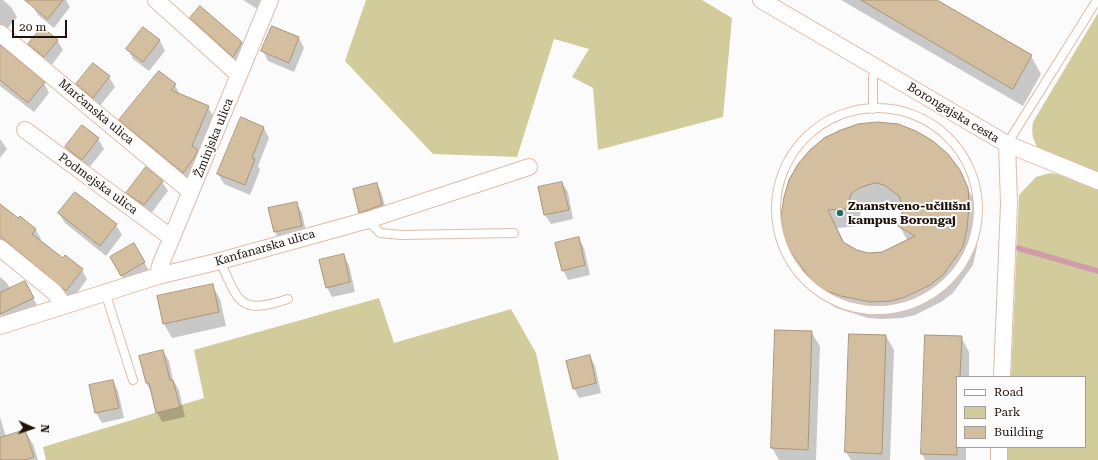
<!DOCTYPE html>
<html>
<head>
<meta charset="utf-8">
<style>
	body { margin:0 }
	#map { position:relative; width:1098px; height:460px; overflow:hidden; background:#fbfbfb; font-family:"Roboto Serif",serif }
	canvas { display:block }
	.legend { position:absolute; left:956px; top:376px; width:130px; height:72px; box-sizing:border-box; background:#fbfbfb; border:1px solid #a39e9b; margin:0; padding:5px 7px; list-style:none; font-size:12px; color:#1f130c }
	.legend li { display:flex; align-items:center; gap:8px; height:20px }
	.legend b { width:20px; border:1px solid #a39e9b }
	.north { position:absolute; left:12px; top:408px; width:40px; height:40px; -webkit-text-stroke:3px #fbfbfb; paint-order:stroke; rotate:93deg; font-size:11px; font-weight:700; line-height:16px; text-align:center; color:#1f130c }
	.north::after { content:''; display:block; margin:auto; width:14px; height:18px; background:#1f130c; clip-path:polygon(50% 0,100% 100%,50% 72%,0 100%) }
	.scale { position:absolute; left:12px; top:20px; width:55px; height:18px; box-sizing:border-box; border:2px solid #1f130c; border-top:0; padding-left:5px; font-size:12px; line-height:14px; white-space:nowrap; color:#1f130c; -webkit-text-stroke:3px #fbfbfb; paint-order:stroke }
</style>
</head>
<body>
<div id="map">
<canvas width="1098" height="460"></canvas>
<ul class="legend">
<li><b style="height:5px;background:#fff"></b>Road</li>
<li><b style="height:11px;background:#d2cc9c"></b>Park</li>
<li><b style="height:11px;background:#d3be9f"></b>Building</li>
</ul>
<div class="north">N</div>
<div class="scale">20 m</div>
</div>
<script>
const ctx = document.querySelector('canvas').getContext('2d');
ctx.lineJoin = 'round';
function fill(path, color) {
  ctx.fillStyle = color;
  ctx.fill(path, 'evenodd');
}
function stroke(path, color, width, dash) {
  ctx.strokeStyle = color;
  ctx.lineWidth = width;
  ctx.lineCap = dash ? 'butt' : 'round';
  ctx.setLineDash(dash || []);
  ctx.stroke(path);
}
function drawText(font, color, halo, rows, align = 'center') {
  ctx.font = font + ' "Roboto Serif",serif';
  ctx.lineWidth = 4;
  ctx.setLineDash([]);
  ctx.textBaseline = 'middle';
  ctx.strokeStyle = halo;
  ctx.fillStyle = color;
  for (const [text, x, y, turn = 0] of rows) {
    ctx.save();
    ctx.translate(x, y);
    ctx.rotate((+turn || 0) * Math.PI / 180);
    ctx.textAlign = isNaN(turn) ? turn : align;
    if (halo) ctx.strokeText(text, 0, 0);
    ctx.fillText(text, 0, 0);
    ctx.restore();
  }
}
fill(new Path2D(`
	M366,0H702L732,18L723,117L598,150L593,88L572,77L589,49L554,39L517,157L433,154L345,61Z
	M1098,13V174L1041,152C1033,142 1031,134 1033,122Z
	M1050,173L1058,174L1098,188V460H1008V447H1085V377H1011L1019,195L1036,177Z
	M379,298L394,343L511,309L536,353L559,460H46L43,447L204,398L194,350Z`), '#d2cc9c');
fill(new Path2D(`
	M0,0H3L11,7L17,17L5,32L0,28Z
	M37,0H66L70,7L54,28L38,15L33,6Z
	M243,0H265L259,10Z
	M841,0H935L1031,56L1041,74L1023,106Z
	M191,18L242,42L247,52L239,66L197,28Z
	M273,27L299,38L304,48L294,72L268,61L263,51Z
	M144,28L160,41L165,51L149,71L133,59L128,49Z
	M57,40L63,50L50,67L35,54L29,44Z
	M0,47L44,83L49,93L34,112L0,86Z
	M93,64L109,77L115,87L99,107L83,94L78,84Z
	M175,85L180,95L208,107L214,117L189,182L126,129L120,120Z
	M242,118L264,128L269,138L258,166L260,170L250,195L224,184L218,174Z
	M82,126L98,139L104,149L88,169L72,157L66,147Z
	M0,139L7,149L0,158Z
	M959,170L977,207V247L973,265L953,293L941,302L915,315L902,318L882,319L868,318L836,308L822,298L810,284L784,234L790,180ZM879,202H895L904,209L899,226L908,241L882,253L868,254L856,251L845,244L837,228L857,226L861,212Z
	M162,182L168,191L150,215L133,202L128,193Z
	M562,183L568,192L573,219L551,224L545,215Z
	M377,184L382,194L387,215L365,222L360,212Z
	M75,193L116,225L122,235L106,256L65,223L59,213Z
	M296,203L302,213L307,236L280,242L275,232L270,209Z
	M0,206L18,219L20,217L36,230L41,239L40,241L63,259L82,270L87,279L72,300L0,240Z
	M579,239L584,248L590,275L568,280L563,270Z
	M133,244L150,272L127,285L111,258Z
	M343,255L349,265L355,292L332,297L327,287Z
	M0,277L6,282L11,289L25,283L38,307L0,326Z
	M212,285L220,299L226,326L172,338L164,324L158,297Z
	M776,331L811,332L820,346L816,460H779L772,448Z
	M850,335L886,336L894,350L890,460H851L846,452Z
	M961,337L969,352V377H957V447H966V460H925L922,454Z
	M163,351L169,361L173,380L179,390L185,417L162,422L157,412L152,393L146,383L141,356Z
	M590,356L595,366L601,393L579,398L574,388Z
	M113,381L118,391L124,418L102,423L96,413L90,386Z
	M0,417L6,437L25,431L33,444L38,460H0Z`), '#0003');
stroke(new Path2D(`
	M1018,248L1098,271`), '#d19ca9', 5.5);
const building = new Path2D(`
	M25,0H63L48,19Z
	M861,0H937L1032,55L1013,89Z
	M200,6L242,42L233,57L190,18Z
	M272,26L299,37L289,63L261,51Z
	M42,27L58,40L44,57L28,44Z
	M143,27L160,40L143,62L126,49Z
	M0,45L45,82L28,103L0,80Z
	M93,63L110,76L93,98L76,84Z
	M159,71L176,84L171,90L209,106L192,146L198,150L194,158L183,173L119,120Z
	M241,117L264,127L252,158L255,159L245,185L217,174Z
	M878,122L898,124L916,131L933,141L948,154L960,170L968,188L969,206L967,229L963,247L943,275L930,285L905,297L891,301L871,302L841,296L824,290L811,280L790,251L783,234L781,216L784,197L789,180L798,164L810,150L824,138L841,130L858,124ZM875,183L884,185L899,196L903,209L898,226L915,236L882,252L868,253L857,250L843,242L828,210L847,209L851,194L859,188Z
	M82,125L99,138L82,160L65,147Z
	M146,167L163,181L144,205L126,193Z
	M562,182L569,210L544,215L538,187Z
	M377,183L382,205L359,213L353,189Z
	M75,192L117,224L100,246L58,213Z
	M297,202L302,226L274,232L268,208Z
	M0,204L18,218L20,216L36,229L32,234L63,258L65,255L83,269L66,291L0,236Z
	M579,237L585,265L562,271L555,243Z
	M134,243L145,262L121,276L110,257Z
	M344,254L350,282L326,288L319,260Z
	M25,281L34,298L0,314V293Z
	M213,284L219,312L163,324L157,296Z
	M775,330L812,331L808,450L771,448Z
	M849,334L886,335L882,454L845,452Z
	M925,335L962,336L960,377H957V455L921,454Z
	M163,350L170,380H173L180,407L156,413L149,383H146L139,356Z
	M590,355L596,383L573,389L566,361Z
	M113,380L119,408L95,413L89,385Z
	M25,430L34,457L24,460H0V438Z`);
fill(building, '#d3be9f');
stroke(building, '#a99477', 1);
const lane = new Path2D(`
	M776 209a101 101 0 1 1 202 0a101 101 0 1 1-202 0Z
	M873,109V77L876,68
	M1007,144L1097,0
	M368,220L380,233L401,235L514,233
	M220,261C239,303 239,315 288,299
	M105,292L133,380`);
const street = new Path2D(`
	M156,0L239,75
	M761,0L1007,144L1098,181
	M0,33L191,192
	M25,130L172,238
	M0,248L54,292L64,305
	M158,276L160,266L270,0
	M0,326L158,276L220,261L368,220L529,167
	M1002,377L1009,204L1007,144
	M999,460V447`);
stroke(lane, '#dfbda9', 10);
stroke(street, '#dfbda9', 18);
stroke(lane, '#fff', 8);
stroke(street, '#fff', 16);
for (const [x, y, r, color] of [
	[840,213,4,"#296b5c"]
]) {
  const dot = new Path2D();
  dot.arc(x, y, r, 0, 2 * Math.PI);
  ctx.fillStyle = color;
  ctx.fill(dot);
  stroke(dot, '#fbfbfb', 1.5);
}
drawText('12px', '#1f130c', '#fbfbfb', [
	["Marčanska ulica",96,112,40],
	["Borongajska cesta",953,113,31],
	["Žminjska ulica",214,138,-68],
	["Podmejska ulica",98,184,36],
	["Kanfanarska ulica",265,248,-16]
]);
drawText('bold 12px', '#1f130c', '#fbfbfb', [
	["Znanstveno-učilišni",848,206],
	["kampus Borongaj",848,220]
], 'left');
</script>
</body>
</html>
